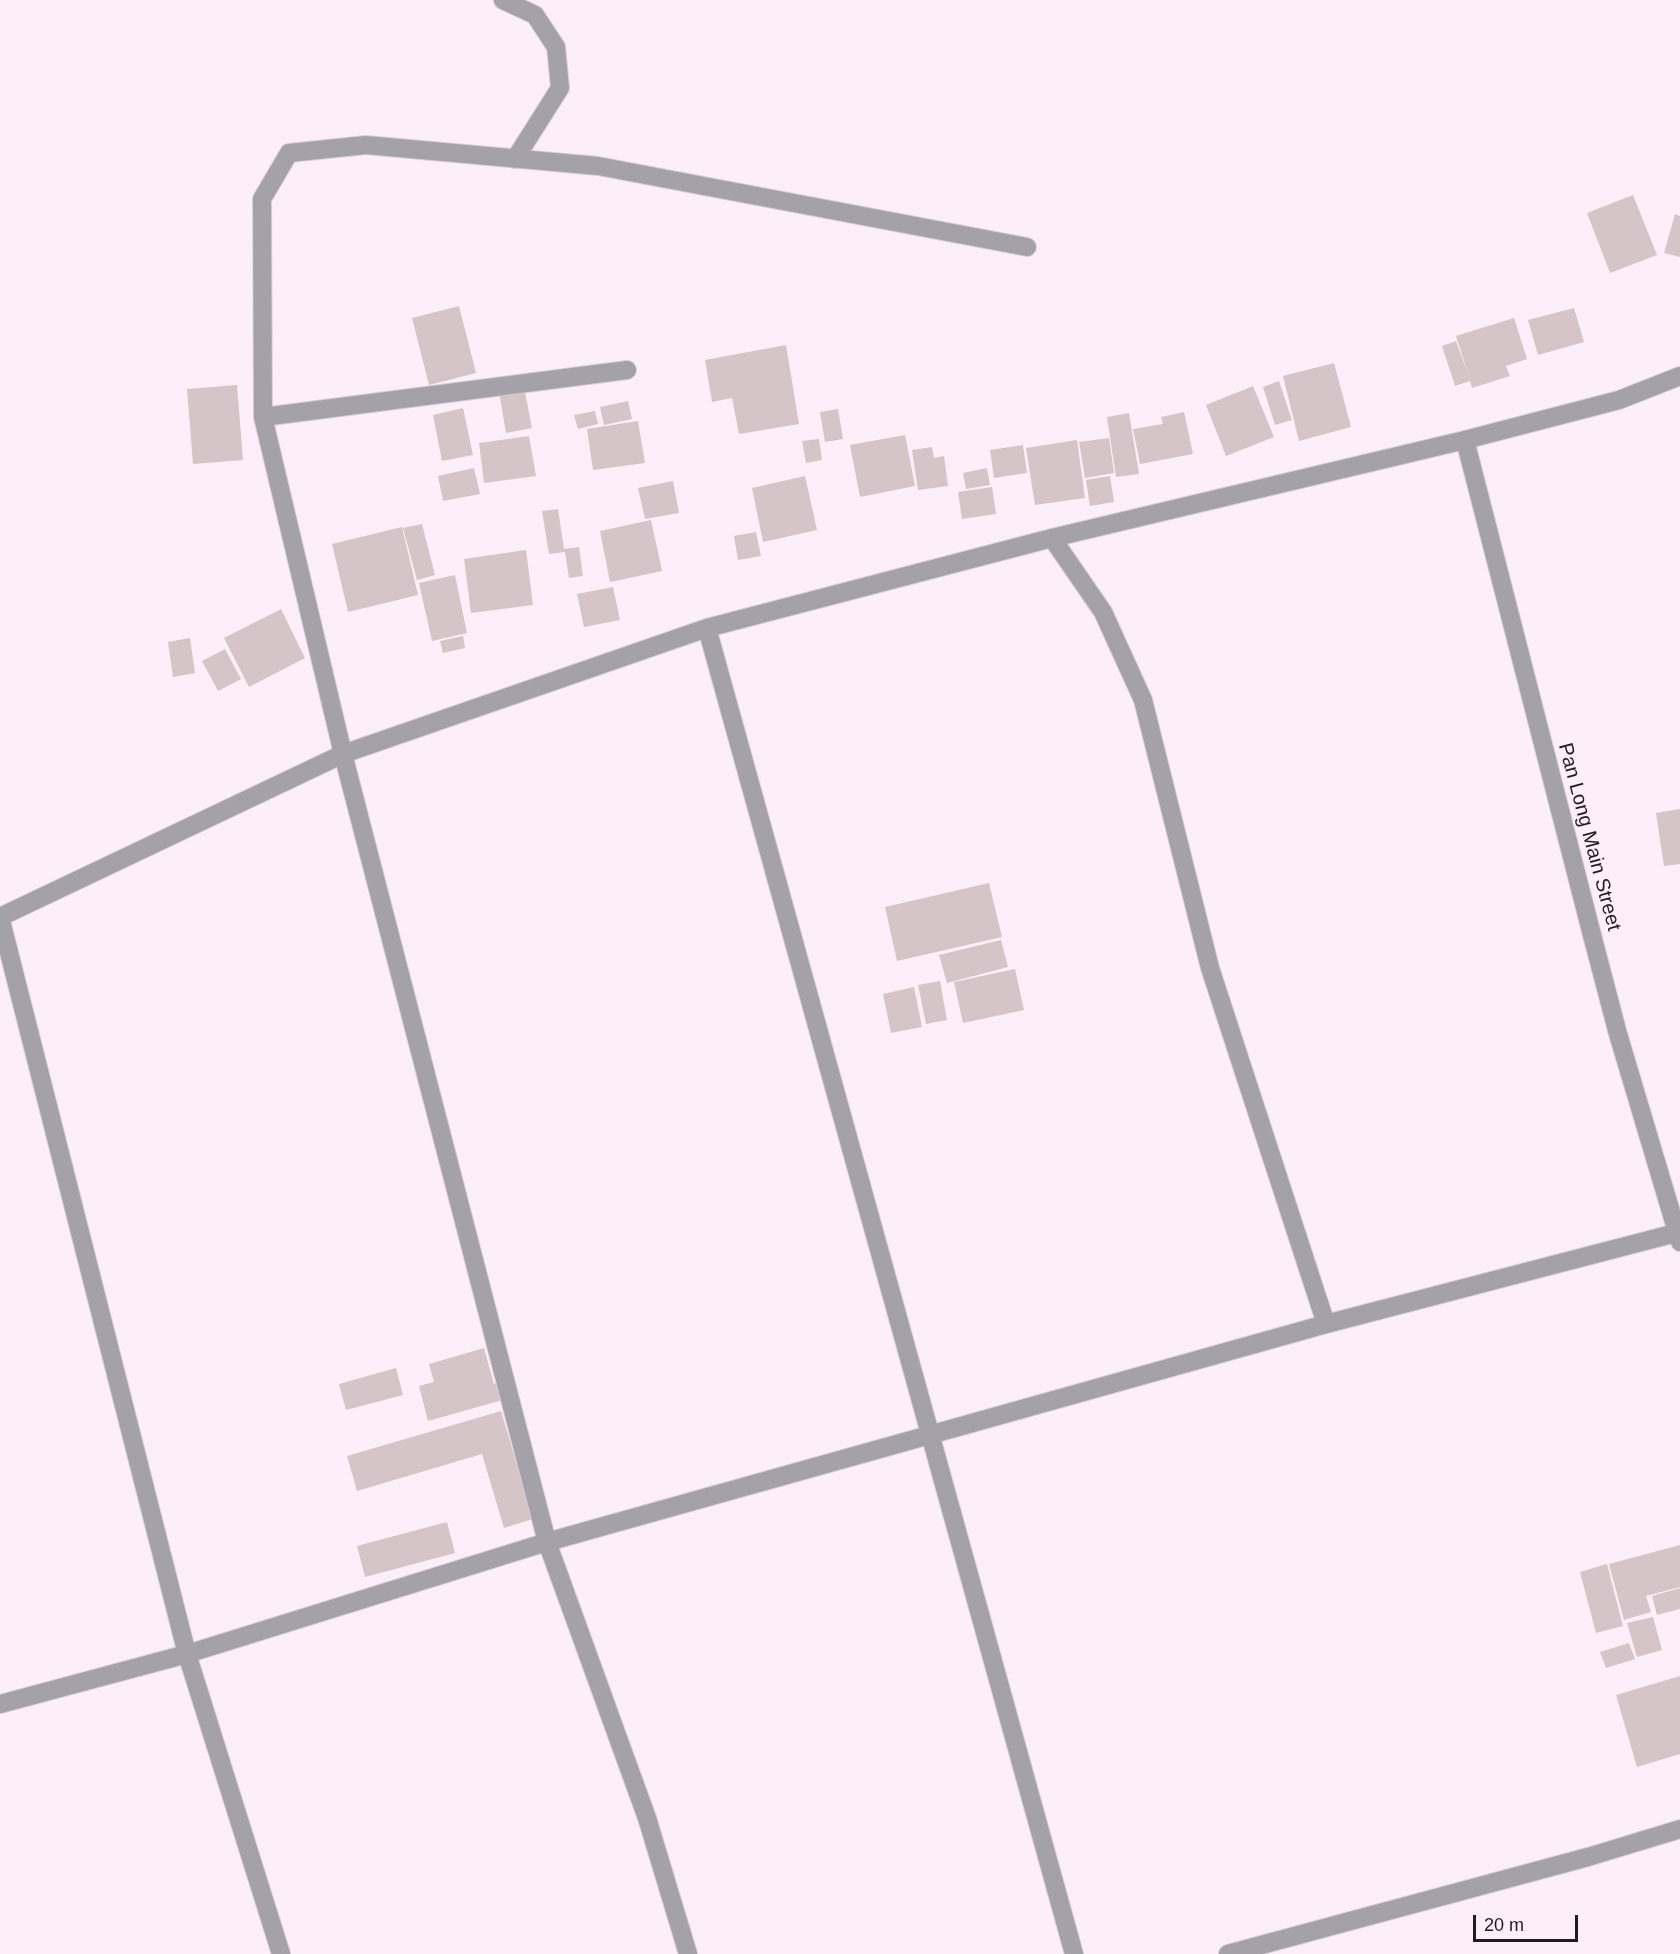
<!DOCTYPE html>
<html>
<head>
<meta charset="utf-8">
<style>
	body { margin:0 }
	#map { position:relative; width:1680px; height:1954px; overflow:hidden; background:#fceffa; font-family:Arial,sans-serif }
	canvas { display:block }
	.scale { position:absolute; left:1473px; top:1915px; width:105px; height:27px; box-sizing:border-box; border:3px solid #211c20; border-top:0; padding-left:8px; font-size:18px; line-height:21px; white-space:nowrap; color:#211c20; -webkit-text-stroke:4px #fceffa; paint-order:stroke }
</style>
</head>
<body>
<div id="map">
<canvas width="1680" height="1954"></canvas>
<div class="scale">20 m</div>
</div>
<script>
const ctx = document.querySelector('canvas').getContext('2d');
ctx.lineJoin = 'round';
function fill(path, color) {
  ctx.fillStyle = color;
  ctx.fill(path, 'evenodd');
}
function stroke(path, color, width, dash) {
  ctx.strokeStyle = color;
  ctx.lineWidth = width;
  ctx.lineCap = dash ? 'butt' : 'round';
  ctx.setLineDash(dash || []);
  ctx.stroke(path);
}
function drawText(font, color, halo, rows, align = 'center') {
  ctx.font = font + ' Arial,sans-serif';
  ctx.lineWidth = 4.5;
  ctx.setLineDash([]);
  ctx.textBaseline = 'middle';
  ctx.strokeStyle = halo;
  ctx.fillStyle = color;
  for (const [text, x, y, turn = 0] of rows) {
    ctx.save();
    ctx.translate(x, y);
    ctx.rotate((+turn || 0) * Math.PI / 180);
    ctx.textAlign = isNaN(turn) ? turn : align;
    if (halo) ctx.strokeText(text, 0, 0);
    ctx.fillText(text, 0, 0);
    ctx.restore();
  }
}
fill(new Path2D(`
	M1633,195L1657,255L1610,273L1587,213Z
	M1675,214L1680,216V257L1664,253Z
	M459,306L476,373L429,385L412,318Z
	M1574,308L1584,342L1538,355L1528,320Z
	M1514,318L1527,359L1506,366L1510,376L1472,388L1470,381L1455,386L1442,346L1456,341L1469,377L1456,336Z
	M786,345L799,424L739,434L732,398L712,402L705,360Z
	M1334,363L1351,427L1299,441L1283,376Z
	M1279,381L1292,420L1275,425L1263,387Z
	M237,385L243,460L193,464L187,389Z
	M1253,386L1274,437L1226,456L1206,405Z
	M524,387L532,428L506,433L499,392Z
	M628,401L632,419L604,425L600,407Z
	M463,408L473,455L442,461L433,415Z
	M838,409L843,439L825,442L820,412Z
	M595,411L598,424L578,429L574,415Z
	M1184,412L1193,454L1140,464L1133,429L1163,424L1161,417Z
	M1129,413L1139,474L1116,477L1107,417Z
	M638,421L645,463L593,470L587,429Z
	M905,435L915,486L860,497L850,445Z
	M529,436L536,476L484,483L479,443Z
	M1109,438L1114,473L1085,478L1079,442Z
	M819,439L822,460L806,463L802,441Z
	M1077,440L1085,498L1035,505L1026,448Z
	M1023,445L1027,473L994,478L990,450Z
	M932,447L934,458L944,456L948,486L918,490L912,450Z
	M474,468L480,494L443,501L438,476Z
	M987,468L990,485L966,489L963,473Z
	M805,476L817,530L763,542L752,488Z
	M1110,476L1114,502L1090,506L1086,480Z
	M673,481L679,513L645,519L638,488Z
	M992,487L996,514L962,519L958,492Z
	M558,509L564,549L579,547L583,576L569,578L565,552L549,554L542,511Z
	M651,520L662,571L610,582L600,531Z
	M422,524L435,575L417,580L403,528Z
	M402,527L418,595L348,612L332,544Z
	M756,532L761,556L738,560L734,536Z
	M526,550L533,605L471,613L464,559Z
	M455,575L467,633L432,641L419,583Z
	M613,587L620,620L584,627L577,594Z
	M281,609L305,658L249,687L224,638Z
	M463,636L465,648L443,653L440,641Z
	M190,638L195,673L173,677L168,642Z
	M225,649L241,679L218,691L202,661Z
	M1680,809V864L1664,866L1656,813Z
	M989,883L1002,937L897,961L885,907Z
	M1001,940L1008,967L947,983L939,955Z
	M1015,969L1024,1010L963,1023L954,982Z
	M940,981L947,1020L926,1024L918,985Z
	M914,987L922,1027L891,1033L883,994Z
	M484,1348L494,1384L502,1381L506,1399L428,1421L419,1386L434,1382L429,1364Z
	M396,1368L403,1395L346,1410L339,1384Z
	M501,1411L533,1519L504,1528L482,1454L357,1491L347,1456Z
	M447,1522L455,1553L365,1577L357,1546Z
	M1680,1545V1587L1646,1596L1651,1612L1624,1620L1609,1564Z
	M1607,1564L1623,1626L1596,1633L1580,1572Z
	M1680,1588V1609L1657,1615L1652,1596Z
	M1653,1617L1662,1650L1637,1657L1627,1623Z
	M1629,1643L1635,1659L1606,1668L1600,1652Z
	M1680,1676V1754L1637,1767L1616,1695Z`), '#d5c4c8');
const minor = new Path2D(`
	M503,0L535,15L556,47L560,88L515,159
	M263,417L627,370
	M1465,440L1592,935L1618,1034L1680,1242
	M1052,538L1103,612L1143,700L1210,968L1326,1324
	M707,628L1074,1954
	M0,917L343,754L707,628L1052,538L1465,440L1619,400L1680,376
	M0,917L187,1654L281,1954
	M0,1704L187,1654L547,1542L1326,1324L1680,1232
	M688,1954L647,1818L547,1542L343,754L263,417L262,199L289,153L366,145L598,166L1027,247
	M1228,1954L1588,1857L1680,1829`);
stroke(minor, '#d9cdd7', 20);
stroke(minor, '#a4a2a8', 18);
drawText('20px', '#211c20', '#fceffa', [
	["Pan Long Main Street",1589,837,75]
]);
</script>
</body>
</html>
